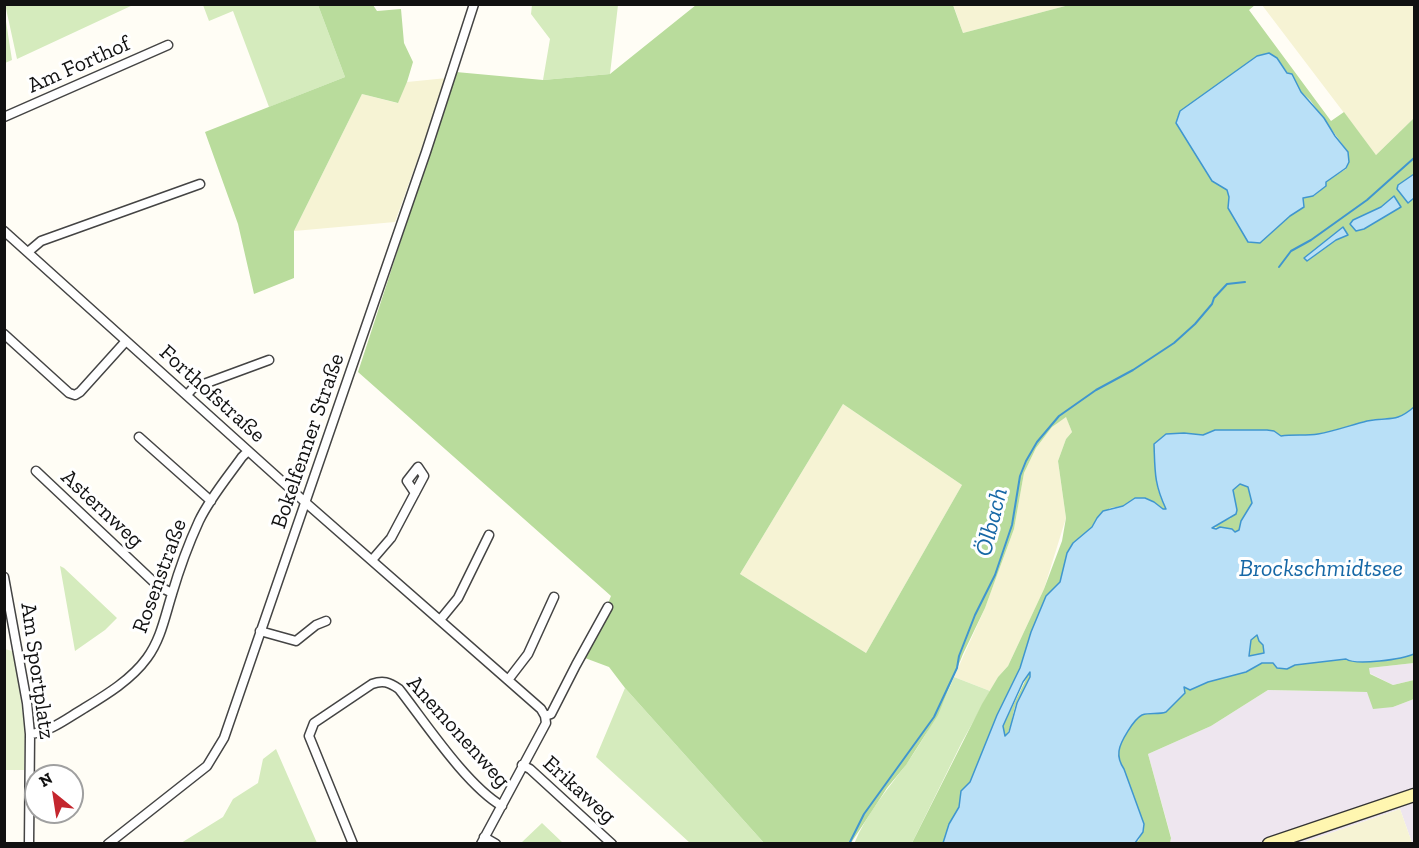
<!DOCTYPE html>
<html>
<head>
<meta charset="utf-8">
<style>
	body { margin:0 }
	#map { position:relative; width:1419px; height:848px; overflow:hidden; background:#fffdf5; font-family:"Zilla Slab",serif }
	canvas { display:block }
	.frame { position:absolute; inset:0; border:6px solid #111; pointer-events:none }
	.north { position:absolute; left:24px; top:764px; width:60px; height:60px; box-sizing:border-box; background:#fff; border:2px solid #a0a0a0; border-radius:50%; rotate:330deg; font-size:16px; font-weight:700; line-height:24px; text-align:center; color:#111 }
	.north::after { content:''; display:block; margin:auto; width:21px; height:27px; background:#c4262e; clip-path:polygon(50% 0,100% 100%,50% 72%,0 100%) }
</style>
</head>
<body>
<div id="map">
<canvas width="1419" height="848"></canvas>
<div class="frame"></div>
<div class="north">N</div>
</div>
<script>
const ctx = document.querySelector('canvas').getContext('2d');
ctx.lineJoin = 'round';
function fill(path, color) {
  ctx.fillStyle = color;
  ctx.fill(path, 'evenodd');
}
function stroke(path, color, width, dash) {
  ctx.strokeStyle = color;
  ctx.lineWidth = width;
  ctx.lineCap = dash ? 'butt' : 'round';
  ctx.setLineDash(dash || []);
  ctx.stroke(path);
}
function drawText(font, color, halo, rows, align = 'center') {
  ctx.font = font + ' "Zilla Slab",serif';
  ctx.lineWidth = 6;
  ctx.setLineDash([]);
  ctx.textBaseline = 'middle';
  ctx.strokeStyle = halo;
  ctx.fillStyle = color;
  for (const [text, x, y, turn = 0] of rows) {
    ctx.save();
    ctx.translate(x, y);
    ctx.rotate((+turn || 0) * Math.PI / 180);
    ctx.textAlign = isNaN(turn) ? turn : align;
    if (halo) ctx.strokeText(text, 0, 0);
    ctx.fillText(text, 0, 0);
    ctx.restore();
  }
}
fill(new Path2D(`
	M1414,663V680L1393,685L1369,673V668Z
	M1268,690L1368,692L1393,707L1414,699V843H1412L1400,809L1302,843H1170L1171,837L1148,754L1211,726Z`), '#eee6ef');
fill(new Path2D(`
	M953,4L1069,5L963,33Z
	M1262,5H1414V118L1376,155Z
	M447,78L395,222L294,231L362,94L397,103L407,82Z
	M843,404L962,485L866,653L740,574Z
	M1066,416L1072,432L1066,439L1058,461L1066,518L1044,589L1008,666L998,677L990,691L954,677L985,608L1014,529L1024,473L1036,448L1052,427Z
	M1400,809L1412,843H1302Z`), '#f6f3d4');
fill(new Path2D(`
	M5,4H133V5L17,59Z
	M203,5H318L345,77L269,107L233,11L209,21Z
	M532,5H618L610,74L543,80L550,39L531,14Z
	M5,15L12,60L5,63H4Z
	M60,566L64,568L117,618L105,630L75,651Z
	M954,677L990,691L962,742L912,843L854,844C866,815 886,791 905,766C925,738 941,709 954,677Z
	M625,688L764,843H690L596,757Z
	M276,749L317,843H181L223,817L233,799L258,783L263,759Z
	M542,823L563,843H521Z`), '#d5ebbd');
fill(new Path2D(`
	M318,5H373L377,11L401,9L404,43L413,62L407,82L398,103L362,94L294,231V278L254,294L238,224L205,132L345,77Z
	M696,5H953L963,33L1069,5H1255L1249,10L1331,121L1344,112L1376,155L1414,118V407C1393,425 1391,415 1367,421C1351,425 1335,431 1318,434C1306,436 1293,434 1281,436L1274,431L1215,430L1203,435L1184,433L1166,434L1155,444C1155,469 1154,486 1166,509H1163L1154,502L1135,498L1123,506L1110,508L1097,518L1092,527L1073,543L1067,553L1060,582L1046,596L1031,632L1020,668L997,715L970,782L961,791L959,808L949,824L943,843H912L982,704L998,677L1008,666L1044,589L1062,541L1066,518L1058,461L1066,439L1072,432L1066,417L1052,427L1036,448L1024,473L1014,529L985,608L963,654L938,715L906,765L887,788L851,843H764L625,688L609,667L585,658L611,596L358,372L456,72L543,80L610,74ZM1277,58L1301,92L1310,100L1348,152L1349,162L1346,169L1325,182L1326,186L1314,196L1303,198L1304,207L1290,216L1267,237L1228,208L1229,197L1227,190L1220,185L1180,111ZM843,404L962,485L866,653L740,574Z
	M1240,484L1248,487L1252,503L1241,521L1239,530L1235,532L1232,529L1211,527L1231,518L1234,499L1233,489Z
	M1257,634L1259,641L1263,645L1264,653L1248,656L1251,640Z
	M1414,654V663L1369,668L1370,674L1393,685L1414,680V699L1393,707L1373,709L1367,692L1268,690L1211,726L1148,754L1171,838L1170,843H1135L1139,840L1144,824L1124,769C1120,763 1118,758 1119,751C1120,742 1134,719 1142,715C1150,712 1158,715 1166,712L1185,693L1184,687L1191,690L1207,682L1246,672L1262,663H1273L1277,668L1287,669L1295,665L1346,659C1356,666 1403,659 1414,654Z
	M1030,671C1031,683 1021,693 1016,704C1012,714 1012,728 1005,737L1003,726Z`), '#b9dc9c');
fill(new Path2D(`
	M4,644L5,649L15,652L25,732L24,770H5Z`), '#e6f2cf');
const water = new Path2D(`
	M1269,53L1277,58L1287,73L1292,74L1301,92L1324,118L1335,136L1348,152L1349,162L1346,168L1326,182V186L1313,196L1303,198L1304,207L1290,216L1260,243L1248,242L1228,208L1229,197L1227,190L1212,181L1176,123L1180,111L1257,56Z
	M1414,174V198L1408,203L1397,189L1398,185Z
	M1394,196L1401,207L1364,229L1356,231L1350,224L1353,220L1381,207Z
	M1343,227L1348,235L1336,240L1307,261L1304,258Z
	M1414,407V654C1403,659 1356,666 1346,659L1295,665L1287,669L1277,668L1273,663H1262L1246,672L1208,682L1190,690L1184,687L1185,693L1166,712C1158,715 1150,712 1142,715C1134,719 1120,742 1119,751C1118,758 1120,763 1124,769L1144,824L1143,832L1135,843H943L949,824L959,807L961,791L970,782L997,715L1020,668L1031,632L1046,596L1060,582L1067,553L1073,543L1092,527L1097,518L1103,511L1123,506L1135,498H1145L1154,502L1163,509H1166C1154,484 1155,471 1154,444L1166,434L1184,433L1203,435L1215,430H1267L1274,431L1281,436C1293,434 1306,436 1318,434C1335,431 1351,425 1367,421C1390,416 1394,424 1414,407ZM1240,484L1248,487L1252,503L1241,521L1239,530L1235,532L1232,529L1220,527L1216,529L1212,528L1236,514L1237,510L1233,490ZM1257,635L1259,641L1263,645L1264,653L1249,656L1251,640ZM1030,672V677L1017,703L1009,732L1005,736L1003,726L1023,682Z`);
fill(water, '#b9e0f7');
stroke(water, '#3f96cf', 1.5);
stroke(new Path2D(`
	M1279,267L1291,251L1311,240L1367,200L1414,158
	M849,844L864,814L934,717L957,668L959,656L975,615L995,575L1012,525L1020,476L1026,461L1037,442L1059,416L1096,390L1133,370L1174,343L1195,324L1212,304L1214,298L1227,284L1245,282`), '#3f96cf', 2);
const minor = new Path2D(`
	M4,117L168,45
	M4,231L305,502L541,709L545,716L546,723L481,844
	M28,252L41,241L200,184
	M4,334L69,393L75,395L80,392L126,341
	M187,395L193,388L269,360
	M139,437L211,501
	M36,471L158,586L172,593
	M372,560L391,538L424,476L418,467L407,481L415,493
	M4,577L27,703L30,734L29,844
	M440,620L458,598L489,535
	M260,631L296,641L316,625L326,621
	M508,680L528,654L554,597
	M545,716L551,714L576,665L608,607
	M30,734C50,732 66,719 83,709C106,695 131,680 147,658C161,639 165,616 172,594C179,570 188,545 199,521C210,498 227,478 242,457L248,451
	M522,765L530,769L612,844
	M484,837L496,844
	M108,844L207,766L224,738L426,152L474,4
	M353,844L309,736L314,723L372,684C383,680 389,682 399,689C425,722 466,785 502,806`);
const secondary = new Path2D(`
	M1269,844L1414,795`);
stroke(minor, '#444', 11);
stroke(secondary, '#333', 15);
stroke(minor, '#fff', 8);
stroke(secondary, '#fff6b0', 12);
drawText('22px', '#111', '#fff', [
	["Am Forthof",79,65,-24],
	["Forthofstraße",212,394,42],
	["Bokelfenner Straße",308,441,-71],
	["Asternweg",102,509,43],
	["Rosenstraße",160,576,-70],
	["Am Sportplatz",37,671,82],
	["Anemonenweg",458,732,48],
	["Erikaweg",579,790,42]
]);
drawText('italic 24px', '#1768a6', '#fff', [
	["Ölbach",992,522,-76],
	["Brockschmidtsee",1321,569]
]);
</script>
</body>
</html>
